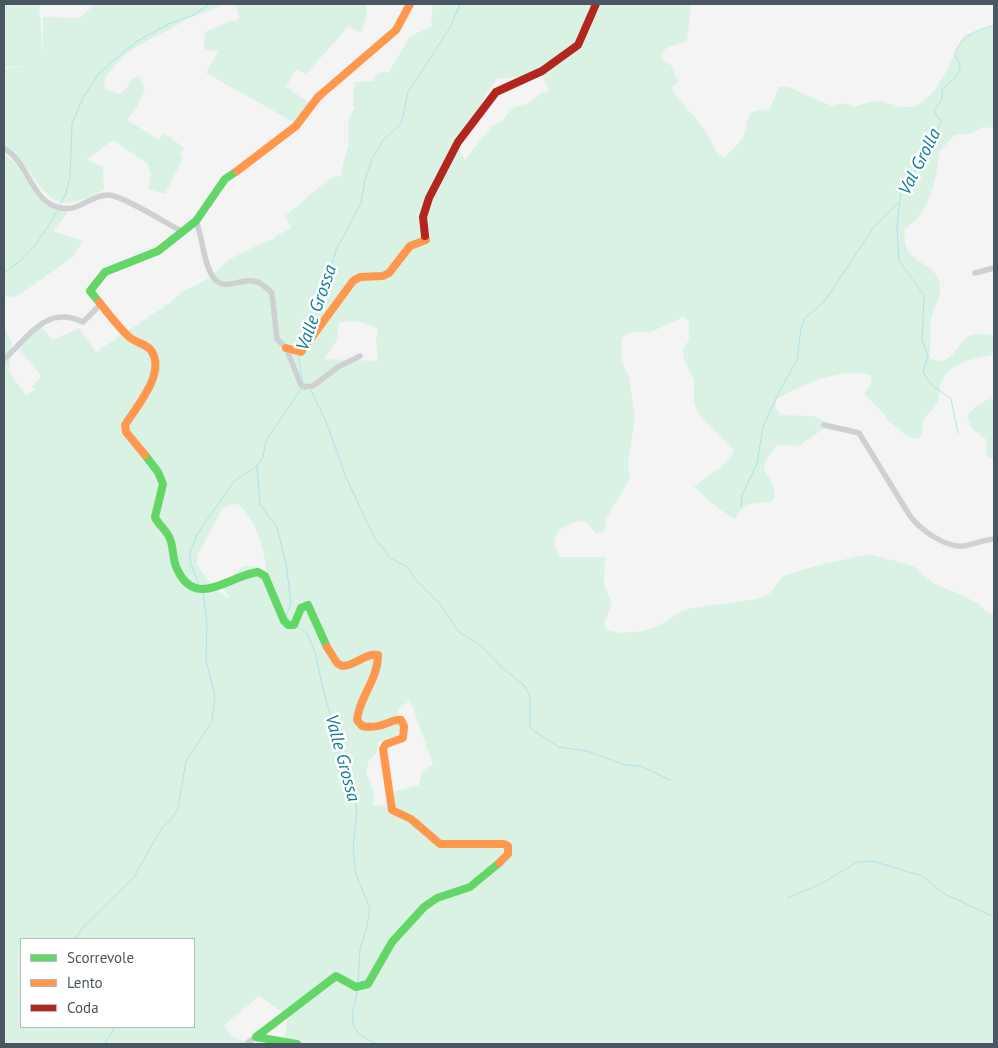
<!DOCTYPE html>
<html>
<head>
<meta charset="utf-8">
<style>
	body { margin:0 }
	#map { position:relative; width:998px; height:1048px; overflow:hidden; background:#f4f4f4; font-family:"PT Sans",sans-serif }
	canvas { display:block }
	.frame { position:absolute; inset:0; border:5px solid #4a5661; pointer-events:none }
	.legend { position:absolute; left:20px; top:938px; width:175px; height:90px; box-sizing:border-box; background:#fff; border:1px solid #b7bbc0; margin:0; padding:6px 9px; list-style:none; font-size:15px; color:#4a5661 }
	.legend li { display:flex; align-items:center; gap:10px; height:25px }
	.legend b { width:25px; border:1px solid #b7bbc0 }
</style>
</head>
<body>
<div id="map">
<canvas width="998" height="1048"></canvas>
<div class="frame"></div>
<ul class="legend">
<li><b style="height:6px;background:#63d668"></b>Scorrevole</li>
<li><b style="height:6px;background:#ff974d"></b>Lento</li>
<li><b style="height:6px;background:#b3261e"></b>Coda</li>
</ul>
</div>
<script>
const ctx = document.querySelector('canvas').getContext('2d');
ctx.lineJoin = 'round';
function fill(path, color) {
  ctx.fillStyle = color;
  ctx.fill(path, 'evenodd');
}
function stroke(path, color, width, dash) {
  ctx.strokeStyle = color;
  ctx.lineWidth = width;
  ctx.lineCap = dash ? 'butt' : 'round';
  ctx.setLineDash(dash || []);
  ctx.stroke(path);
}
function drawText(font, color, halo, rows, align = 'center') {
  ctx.font = font + ' "PT Sans",sans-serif';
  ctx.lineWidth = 5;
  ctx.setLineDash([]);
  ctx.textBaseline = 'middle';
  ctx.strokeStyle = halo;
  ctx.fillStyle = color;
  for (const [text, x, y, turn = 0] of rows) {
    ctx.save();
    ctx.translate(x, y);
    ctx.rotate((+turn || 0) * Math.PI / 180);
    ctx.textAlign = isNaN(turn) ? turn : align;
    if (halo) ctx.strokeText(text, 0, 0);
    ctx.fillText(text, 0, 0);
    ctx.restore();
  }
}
fill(new Path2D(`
	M4,4H39L43,54V17L80,18L95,4H222C211,12 199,14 186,19C182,21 178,25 173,28C143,42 122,51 104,81L105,89L120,94L127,88L130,80L139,76L145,90L137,107L127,120L159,140L164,133L184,148L180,155L183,158L165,194L148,189L151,175L148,164L113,140L86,160L103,166L104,190C54,215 53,202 23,164C17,157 13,150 4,146V69L29,66L4,67Z
	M236,4H366L367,14L361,33L348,27L306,74L296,69L286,87L310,103L295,123L206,73L218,51L206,50L204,46L205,32L230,21H237L239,17Z
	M433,4H691L687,41L666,48L660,57L671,65L678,82L671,88C683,107 700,119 710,139C715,147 715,153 724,158C730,151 739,144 743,137C750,123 742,107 769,110L779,87H788L832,106C840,103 846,102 854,107C861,105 872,100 880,101C890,103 898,108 910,107C935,105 953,57 963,36L994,25V128L982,127L973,133L955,135L940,151C935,181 932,210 905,229C899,266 937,259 940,285C942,298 933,307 931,319C930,332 930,345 930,358C951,370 957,343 967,337C976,333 985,334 994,335V354C975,359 949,362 941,383C938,390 941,398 936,405C932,411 926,414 924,421C921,428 924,432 919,439L907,436L888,421L885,415L864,394L871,385V375C842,367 802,384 777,399L775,407L781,415L813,416L830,424L799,446L777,445C750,478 774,467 775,497L771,502C757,502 739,503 736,519C724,514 704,496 694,487C706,477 730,464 734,450L699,414L694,403V380L683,357L684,348L689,339V321L683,317L651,332H630L622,338L621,360L629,376L635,419L628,463L630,479L607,517L605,530L596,534L585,521C564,522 544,535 561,557H605L604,585L612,605L604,623L607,630L621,633L643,631L657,627L680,612L692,608L757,599L769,594L783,576L819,565L870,554L913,566L934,584L960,594L979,604L987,612L994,613V1044H4V327L12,343L9,372L26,395L35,390L32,387L41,376L20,350L29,332L38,323L53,340L79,328L96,352L171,302L180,293L210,278L228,260L266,241L275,239L273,238L291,228L285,216L329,179L342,175C342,165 345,157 348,147C351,133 344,121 355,108L353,106L354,82L373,81L378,73L389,72L410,36L431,27ZM539,69L549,91L543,92L527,104L517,106L510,111L502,121L492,126L465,160L454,140C470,120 484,100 496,79L523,77ZM357,321L378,328L376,341L378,361L324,359L337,340L339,322ZM238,504C257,521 264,549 267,573L255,567L243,566C236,574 228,577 222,586L230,599L218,592L197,565L198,554L223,508L229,505ZM410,700L433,764L422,772L419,785L393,792L391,804L373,806L374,792L366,772L369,760L377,753L378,742L398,735L401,727L398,710ZM21,939H194V1027H21ZM259,996L288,1016L284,1041L254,1039L250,1042L234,1038L224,1025Z
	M4,154C32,172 27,207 68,212L53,231L83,241L73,257L16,297L4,296Z
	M994,398V460L987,456L986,439L972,429L967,417C973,407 983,400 994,398Z`), '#d9f2e3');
stroke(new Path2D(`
	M59,206L66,194L70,177L72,124L83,98L99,73L137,41L169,24L194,15L209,4
	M4,273C32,254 41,238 58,210
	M299,347L323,300L336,250L361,203L365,180L372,159L383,140L401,124L408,92L451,26L460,4
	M298,353L303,384
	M311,390L327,424L345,475L374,537L390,558L408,567L415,579L439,603L460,633L480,645L502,668L524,685L530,697V726L534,731L559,747L587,751L625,765L641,766L670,780
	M958,433L951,399L932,385L923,372L928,356L922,340L924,295L899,261L897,226L901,191L925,156L941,122L934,111L942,99V90C953,79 969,69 954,55C962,35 975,31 994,25
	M741,507L742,495L757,464L763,426L780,390L797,360L801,328L805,318L824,302L873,228L899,202
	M199,585L190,561V552L198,533L234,481L257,466
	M291,622L286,616L291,603L286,564L277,527L260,505L257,466L263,457L266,440L302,388
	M297,626L308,634L315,653L325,697L336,733L341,763L357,809L353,849L356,875L370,908L367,927L360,949L358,984
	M787,898L821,884L857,862L872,861L922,876L943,893L994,917
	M75,939L83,927L134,877L160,831L172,818L178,808L186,761L212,721L215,697L206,660L207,623L203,593
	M358,989C351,1020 345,1030 377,1044
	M105,1044L115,1027`), '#aee2f0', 1);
stroke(new Path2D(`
	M4,149C26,159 30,196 54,206C77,216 90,194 109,195C123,196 166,223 181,231
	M196,221C203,238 203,262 213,277C223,292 239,279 253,281C261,282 267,288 272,293L277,339L286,348L301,385L305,387L313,386L338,367L360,356
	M975,273L994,268
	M4,359C29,338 45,304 83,322L101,304
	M824,425L859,433L910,516C921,530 945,548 964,546C974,544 983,540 994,539
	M248,1044V1042L256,1037`), '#ced0d2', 5.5);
stroke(new Path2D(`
	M99,302L90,291L105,272L158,251L196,221L225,179L237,171
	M145,455L158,472L163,484L155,517C158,525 167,530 170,539C174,548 172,559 177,569C196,610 228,576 258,572L265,576L284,621L288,625H294L301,608L308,605L327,647
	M297,1044L256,1037L336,976L356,987L368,984L392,942L424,907L437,898L470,887L499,863`), '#63d668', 8);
stroke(new Path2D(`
	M237,171L296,126L318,97L396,30L410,4
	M99,302C108,313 117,325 127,335C133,342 144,343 150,349C168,371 137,406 125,425L126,432L145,455
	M286,348L301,352L353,281L360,277L383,276L389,273L410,246L426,240L425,236
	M327,647L337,663L342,666C356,666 364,653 378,655C378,680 359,697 357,720L362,726C381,730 393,718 401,720L404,726L403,738L386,744L383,749L392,810L411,819L440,844H504L508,846V854L499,863`), '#ff974d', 8);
stroke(new Path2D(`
	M425,236L423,217L429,198L458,142L496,92L542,71L578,45L596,4`), '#b3261e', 8);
drawText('italic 18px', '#0c7c9b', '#fff', [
	["Val Grolla",920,162,-63],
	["Valle Grossa",317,308,-71],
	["Valle Grossa",342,758,75]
]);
</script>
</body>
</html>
